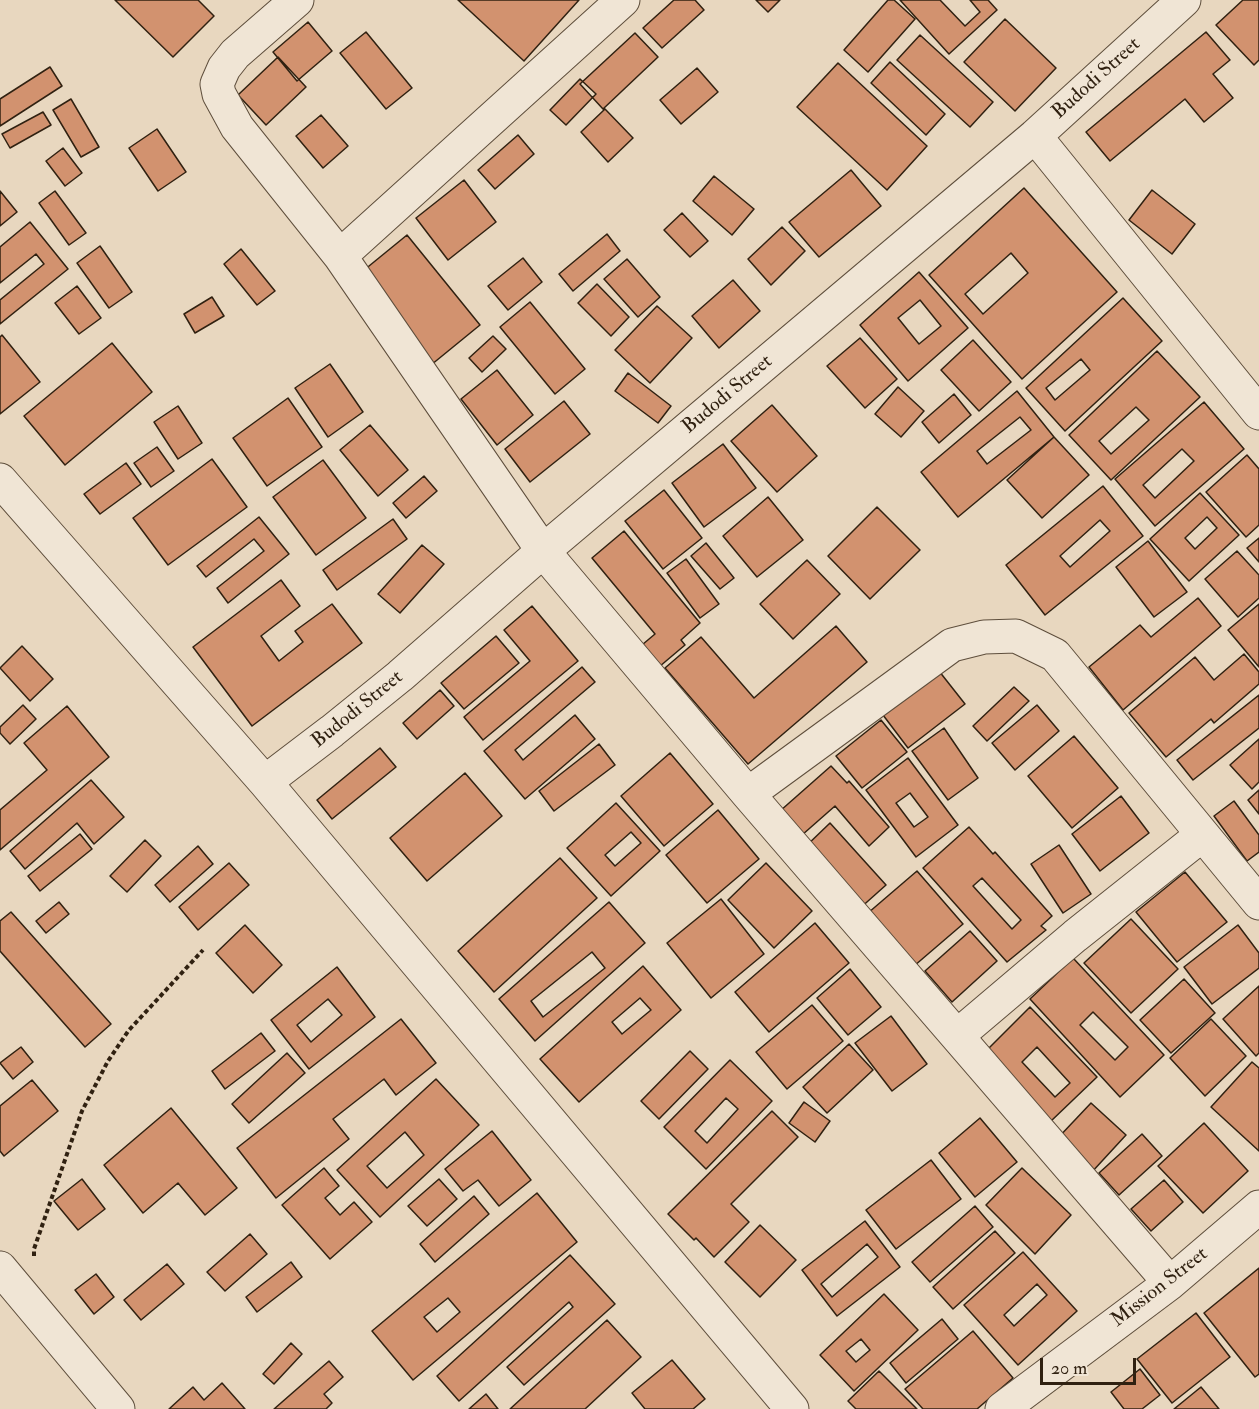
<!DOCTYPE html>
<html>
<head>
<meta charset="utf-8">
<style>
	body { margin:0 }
	#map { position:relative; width:1259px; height:1409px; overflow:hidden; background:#e8d7bf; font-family:"IM FELL Double Pica",serif }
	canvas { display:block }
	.scale { position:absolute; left:1040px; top:1358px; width:96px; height:27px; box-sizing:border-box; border:3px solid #302111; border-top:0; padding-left:8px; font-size:18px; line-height:21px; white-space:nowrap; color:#302111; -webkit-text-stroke:4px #f0e5d5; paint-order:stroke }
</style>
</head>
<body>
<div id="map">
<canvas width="1259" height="1409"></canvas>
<div class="scale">20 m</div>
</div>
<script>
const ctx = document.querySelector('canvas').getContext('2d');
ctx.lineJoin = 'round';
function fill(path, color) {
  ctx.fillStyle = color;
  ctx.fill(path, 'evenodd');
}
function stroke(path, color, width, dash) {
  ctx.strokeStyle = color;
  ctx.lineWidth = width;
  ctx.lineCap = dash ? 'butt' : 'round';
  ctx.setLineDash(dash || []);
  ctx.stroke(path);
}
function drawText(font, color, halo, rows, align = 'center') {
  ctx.font = font + ' "IM FELL Double Pica",serif';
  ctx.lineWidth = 4.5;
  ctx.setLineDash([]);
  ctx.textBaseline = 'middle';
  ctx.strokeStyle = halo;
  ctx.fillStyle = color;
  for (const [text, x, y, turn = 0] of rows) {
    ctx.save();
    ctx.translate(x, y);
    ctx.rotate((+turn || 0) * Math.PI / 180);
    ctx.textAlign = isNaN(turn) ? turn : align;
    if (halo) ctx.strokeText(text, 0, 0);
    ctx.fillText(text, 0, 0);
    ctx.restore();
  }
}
const building = new Path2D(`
	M115,0H198L214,16L173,57Z
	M458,0H579L524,61Z
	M674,0H695L704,10L662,48L643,28Z
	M756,0H780L768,12Z
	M888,0H894L915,19L868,72L844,50Z
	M900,0H940L965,26L980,12L970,0H988L997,10L949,54Z
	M1243,0H1259V60L1254,65L1216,25Z
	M1005,19L1056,68L1015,111L964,62Z
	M308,22L332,51L297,81L273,52Z
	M366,32L412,88L386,109L340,53Z
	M1206,32L1230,60L1213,74L1233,98L1204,122L1185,99L1110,161L1086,132Z
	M635,33L658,57L603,109L580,84Z
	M920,35L993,102L970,127L897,60Z
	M278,57L306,87L266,125L238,95Z
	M890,62L945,114L926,135L871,83Z
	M838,63L927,146L887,190L797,107Z
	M50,67L62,86L0,126V99Z
	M697,68L718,92L681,124L660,100Z
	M580,79L596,94L566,125L550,110Z
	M71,99L99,147L81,157L53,110Z
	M605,109L633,138L608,162L581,132Z
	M43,112L51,125L10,148L2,134Z
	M321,115L348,146L323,168L296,136Z
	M157,129L186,172L158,191L129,148Z
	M518,135L534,154L495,189L478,170Z
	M63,148L82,173L65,186L46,161Z
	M851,170L881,206L819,257L789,222Z
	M714,176L754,209L732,235L693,201Z
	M464,180L496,222L448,260L416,218Z
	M1024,188L1117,292L1022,379L929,275ZM1011,253L1028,273L983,314L965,294Z
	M1152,190L1195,224L1172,254L1129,220Z
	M0,191L17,212L0,226Z
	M55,191L86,233L69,245L39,203Z
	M682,213L708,241L690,257L664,230Z
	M30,222L68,269L0,324V300L44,264L36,254L0,283V247Z
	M782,227L805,251L771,285L748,259Z
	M607,234L620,251L573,291L559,274Z
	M407,235L480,325L431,365L358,275Z
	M100,246L132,292L109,308L77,263Z
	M241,249L275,291L257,305L224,264Z
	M523,258L542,282L508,310L488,286Z
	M627,259L660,297L638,317L604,279Z
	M919,272L968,328L908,381L860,325ZM920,300L941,326L919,344L898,318Z
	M733,280L760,311L719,348L692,316Z
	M597,284L629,317L611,336L578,303Z
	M77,286L101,318L79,334L55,303Z
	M212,297L224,316L195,333L184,314Z
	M1123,298L1162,341L1065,431L1026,388ZM1081,359L1090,370L1055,400L1046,388Z
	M530,302L585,369L555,394L500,327Z
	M657,306L692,338L650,383L615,350Z
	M2,335L40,382L0,414V337Z
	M493,336L506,349L482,372L469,358Z
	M860,338L897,379L865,408L827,366Z
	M973,340L1011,382L979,411L941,370Z
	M112,343L152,392L65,465L24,416Z
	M1157,351L1200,397L1111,480L1069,435ZM1136,407L1149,420L1111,454L1099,441Z
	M330,364L363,412L328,437L295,388Z
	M497,370L533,415L497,445L461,399Z
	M628,373L671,406L658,423L615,391Z
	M898,387L924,411L901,437L875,414Z
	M1017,391L1054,437L958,517L921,472ZM1020,417L1031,430L987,464L977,451Z
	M954,394L971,415L939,443L922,422Z
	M288,398L322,447L267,486L233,438Z
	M564,401L590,434L530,482L505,449Z
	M1204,402L1244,449L1155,526L1115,479ZM1182,449L1194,461L1155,498L1143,485Z
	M772,405L817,456L777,492L731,441Z
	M178,406L202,443L178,459L154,422Z
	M370,425L408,470L378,496L340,450Z
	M1054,437L1089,475L1042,518L1007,480Z
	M723,444L756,488L704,527L672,483Z
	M157,447L174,471L151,487L134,463Z
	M1247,455L1259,469V525L1246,537L1206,492Z
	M212,459L247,507L168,565L133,518Z
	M323,460L366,518L316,555L273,497Z
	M126,463L141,484L100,514L84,494Z
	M424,476L437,491L406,518L393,503Z
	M1103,486L1143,536L1045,615L1006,565ZM1100,520L1110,531L1070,567L1060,556Z
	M664,490L702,538L663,569L625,521Z
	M1200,493L1239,535L1189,581L1150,539ZM1207,517L1217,528L1195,549L1185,538Z
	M768,497L803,540L757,577L723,536Z
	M877,507L920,550L870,599L828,556Z
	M259,517L289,554L228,603L217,588L264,551L254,539L206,577L197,566Z
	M393,519L407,539L337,590L323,570Z
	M624,531L700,623L681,640L685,645L653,672L636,650L655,634L592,558Z
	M1259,538V562L1247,548Z
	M1148,541L1187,592L1154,617L1116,567Z
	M706,543L734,578L720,589L691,556Z
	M422,545L444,564L400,613L378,594Z
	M1237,551L1259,575V598L1238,617L1205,579Z
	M686,559L719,604L700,618L667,573Z
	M807,560L840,594L793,639L760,604Z
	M281,580L300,606L261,636L279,661L303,642L295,631L332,604L362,643L252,726L193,647Z
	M1198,598L1221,626L1123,710L1089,667L1140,625L1151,637Z
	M1259,604V667L1228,630Z
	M532,606L578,661L483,740L464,717L530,661L504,630Z
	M836,626L867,662L748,764L665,668L701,637L754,698Z
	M496,636L519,663L464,709L441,683Z
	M22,646L53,679L30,701L0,668Z
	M1244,654L1259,672V684L1214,723L1211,719L1166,757L1129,713L1195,657L1214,680Z
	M582,667L595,682L515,750L523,760L575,715L595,739L525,799L484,751Z
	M939,671L965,704L908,748L883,715Z
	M1014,687L1029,701L987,741L973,726Z
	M440,690L454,706L417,739L403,723Z
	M1259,695V728L1193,780L1177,760Z
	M23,705L36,719L10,744L0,733V727Z
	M1037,705L1059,731L1015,770L992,743Z
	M67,706L109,757L0,850V810L47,770L24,743Z
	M881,720L907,752L862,788L836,756Z
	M944,728L978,778L948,800L912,751Z
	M1074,736L1118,788L1072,828L1028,776Z
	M1259,739V782L1252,789L1230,765Z
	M599,744L615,765L554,811L539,791Z
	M380,748L396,767L332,819L317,800Z
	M670,753L713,804L664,846L621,796Z
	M908,758L958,825L916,857L866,790ZM910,793L928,817L914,827L896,803Z
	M831,766L847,783L849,781L889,827L869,846L835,806L802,835L780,811Z
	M465,773L502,816L427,881L390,838Z
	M91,780L124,817L94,844L77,823L25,869L10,851Z
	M1259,790V814L1248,800Z
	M1121,796L1149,833L1100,871L1072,834Z
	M1234,801L1259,835V852L1247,861L1214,816Z
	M616,803L660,851L611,896L567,848ZM631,832L641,843L615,866L605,855Z
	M718,810L759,859L707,903L666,855Z
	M830,823L886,885L858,910L803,849Z
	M969,827L993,854L995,852L1052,916L1041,926L1046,930L1007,962L923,868ZM982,878L1021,920L1012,929L973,886Z
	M80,834L92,849L40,891L28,876Z
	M145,840L161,856L127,892L110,876Z
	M1059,845L1091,894L1063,913L1031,864Z
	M198,846L213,864L170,902L155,885Z
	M560,858L597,898L494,992L458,951Z
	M229,863L249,885L198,930L179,907Z
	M766,863L812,911L774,948L728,900Z
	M917,871L963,924L914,966L868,913Z
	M1185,872L1227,922L1177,962L1136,912Z
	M721,899L764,954L711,998L667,943Z
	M59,902L69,914L46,933L36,921Z
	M609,902L645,943L535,1041L499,999ZM592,952L605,968L543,1017L531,1001Z
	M11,912L111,1024L85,1047L0,951V921Z
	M1131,919L1178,969L1131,1013L1084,963Z
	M815,923L849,963L769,1032L735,992Z
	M245,925L282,965L253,993L216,953Z
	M1238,925L1259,953V968L1212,1004L1184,967Z
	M970,931L997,961L952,1002L925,971Z
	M1073,958L1164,1055L1120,1097L1030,999ZM1093,1012L1128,1047L1115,1060L1080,1025Z
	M643,966L681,1010L579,1102L540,1059ZM640,998L651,1010L622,1034L612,1022Z
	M337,967L375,1017L309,1069L271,1020ZM328,999L342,1015L311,1042L297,1025Z
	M850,969L881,1007L848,1035L817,998Z
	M1184,979L1215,1013L1171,1053L1140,1020Z
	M1259,986V1053L1256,1056L1223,1019Z
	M812,1005L843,1041L787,1089L756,1052Z
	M1030,1007L1097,1077L1050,1122L985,1052ZM1037,1047L1070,1083L1055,1097L1022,1062Z
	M891,1016L927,1064L892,1091L855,1043Z
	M401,1019L436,1063L396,1095L384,1079L333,1119L349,1139L276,1198L237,1148Z
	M1211,1019L1246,1056L1205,1096L1170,1058Z
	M261,1033L275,1051L225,1089L212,1071Z
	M849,1044L873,1070L827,1113L803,1087Z
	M21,1047L33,1062L13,1079L0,1063Z
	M690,1051L708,1069L659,1119L641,1101Z
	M287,1053L305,1073L249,1123L232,1104Z
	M730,1060L772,1101L706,1169L664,1127ZM726,1098L738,1109L707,1143L695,1131Z
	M1252,1062L1259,1068V1151L1211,1107Z
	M436,1079L479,1125L380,1217L337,1170ZM405,1132L424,1155L387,1188L367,1166Z
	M32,1080L58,1111L4,1156L0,1151V1106Z
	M804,1102L830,1121L815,1142L789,1123Z
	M1091,1103L1126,1135L1091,1173L1056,1140Z
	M171,1108L237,1188L205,1215L178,1183L143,1213L104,1165Z
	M772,1111L798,1137L731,1204L749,1222L714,1257L696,1238L694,1240L668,1214Z
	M980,1118L1017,1162L975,1197L939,1153Z
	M1204,1123L1248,1171L1203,1213L1158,1166Z
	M492,1131L531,1180L499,1206L478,1180L463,1191L445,1169Z
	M1142,1134L1162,1156L1119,1195L1099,1173Z
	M931,1160L961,1199L896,1249L866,1210Z
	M324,1168L339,1186L325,1198L340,1215L354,1202L372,1222L330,1259L282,1205Z
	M1022,1168L1071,1215L1035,1254L986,1205Z
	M82,1179L105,1209L78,1230L54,1201Z
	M439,1179L457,1199L427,1226L408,1206Z
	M1164,1180L1183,1202L1151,1231L1131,1209Z
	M537,1193L577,1242L413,1380L372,1331ZM448,1298L460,1312L437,1332L424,1317Z
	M474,1196L489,1214L435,1262L420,1244Z
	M975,1206L993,1227L930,1282L912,1262Z
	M865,1221L900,1267L837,1316L802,1270ZM867,1244L878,1257L832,1297L821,1284Z
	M760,1225L796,1260L760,1297L725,1262Z
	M995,1231L1015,1253L953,1309L933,1287Z
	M250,1234L267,1254L225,1291L207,1272Z
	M1023,1252L1077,1311L1018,1365L964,1305ZM1037,1284L1047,1295L1014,1326L1004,1315Z
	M570,1255L615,1304L524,1385L507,1367L573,1307L569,1302L459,1401L437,1376Z
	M291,1262L302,1277L257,1312L246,1297Z
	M167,1264L184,1284L141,1320L124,1300Z
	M1259,1268V1374L1255,1377L1204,1313Z
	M96,1274L114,1297L94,1314L75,1290Z
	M884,1294L918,1330L854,1391L820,1355ZM861,1339L870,1350L856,1362L846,1351Z
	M1196,1313L1230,1357L1172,1403L1137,1359Z
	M942,1319L958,1339L906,1383L890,1363Z
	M607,1320L641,1357L585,1409H510Z
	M973,1331L1013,1378L977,1409H923L905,1389Z
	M291,1343L302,1354L274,1384L263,1374Z
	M672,1360L705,1399L693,1409H645L632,1393Z
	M329,1361L343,1377L324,1394L332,1403L326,1409H274Z
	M1140,1369L1160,1395L1142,1409H1124L1111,1392Z
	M879,1371L917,1409H856L848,1401Z
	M222,1383L245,1409H169L193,1387L204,1400Z
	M1201,1387L1219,1409H1174Z
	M486,1394L498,1409H469Z`);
fill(building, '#d2926f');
stroke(building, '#302111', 1.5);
const minor = new Path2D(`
	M297,0L235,54L224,68L217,84L219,94L237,127L340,256L543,551L748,794L1170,1283
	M1035,136L1259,413
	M340,256L623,0
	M0,480L265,782L792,1409
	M265,782L332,731L400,676L543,551L1035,136L1184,0
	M748,794L952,645L984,637L1016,636L1055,655L1259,903
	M957,1036L1075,936L1202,835
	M0,1268L118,1409
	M1002,1409L1170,1283L1259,1207`);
stroke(minor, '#5e4e3c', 35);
stroke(new Path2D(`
	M34,1256V1249L82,1111L108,1061L129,1030L203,950`), '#302111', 4, [4.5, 3]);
stroke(minor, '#f0e5d5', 33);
drawText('20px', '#302111', '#f0e5d5', [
	["Budodi Street",1097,79,-42],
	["Budodi Street",728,395,-40],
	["Budodi Street",358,710,-39],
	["Mission Street",1160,1288,-38]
]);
</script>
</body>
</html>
